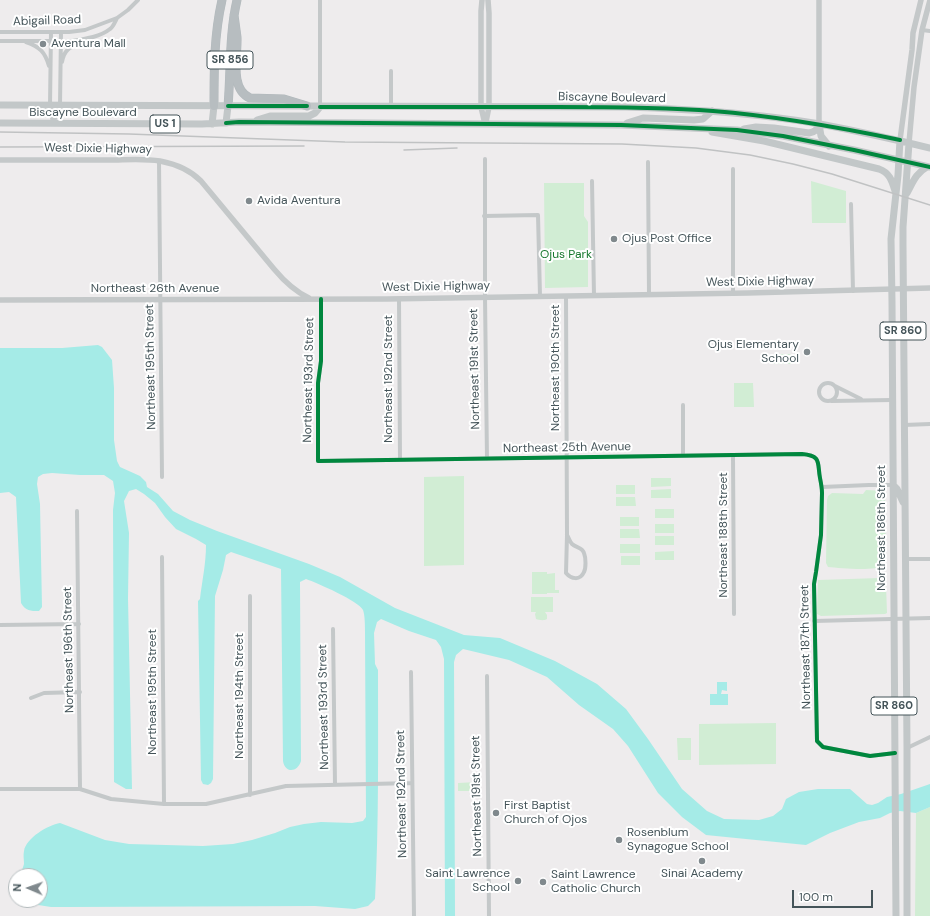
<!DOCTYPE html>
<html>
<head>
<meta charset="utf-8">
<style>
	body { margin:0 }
	#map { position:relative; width:930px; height:916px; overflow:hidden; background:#eeeced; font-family:"DM Sans",sans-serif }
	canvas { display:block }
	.north { position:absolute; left:8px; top:868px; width:40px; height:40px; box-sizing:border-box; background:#fff; border:1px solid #b4bbbd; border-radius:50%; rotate:272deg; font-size:11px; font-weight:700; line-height:16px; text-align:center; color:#445459 }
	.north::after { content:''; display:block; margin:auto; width:14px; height:18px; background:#80898d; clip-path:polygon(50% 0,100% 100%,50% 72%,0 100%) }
	.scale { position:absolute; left:792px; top:890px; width:81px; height:18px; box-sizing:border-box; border:2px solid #445459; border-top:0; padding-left:5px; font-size:12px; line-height:14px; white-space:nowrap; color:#445459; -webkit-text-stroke:3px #fff; paint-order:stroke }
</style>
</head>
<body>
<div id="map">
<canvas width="930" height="916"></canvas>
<div class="north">N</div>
<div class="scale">100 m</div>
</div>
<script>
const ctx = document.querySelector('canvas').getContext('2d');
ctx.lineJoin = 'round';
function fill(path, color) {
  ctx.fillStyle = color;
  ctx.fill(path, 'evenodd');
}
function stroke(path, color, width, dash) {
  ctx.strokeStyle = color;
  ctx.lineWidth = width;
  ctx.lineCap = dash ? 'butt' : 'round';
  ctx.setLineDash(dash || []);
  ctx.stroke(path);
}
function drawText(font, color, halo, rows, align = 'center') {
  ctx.font = font + ' "DM Sans",sans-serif';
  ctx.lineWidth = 4;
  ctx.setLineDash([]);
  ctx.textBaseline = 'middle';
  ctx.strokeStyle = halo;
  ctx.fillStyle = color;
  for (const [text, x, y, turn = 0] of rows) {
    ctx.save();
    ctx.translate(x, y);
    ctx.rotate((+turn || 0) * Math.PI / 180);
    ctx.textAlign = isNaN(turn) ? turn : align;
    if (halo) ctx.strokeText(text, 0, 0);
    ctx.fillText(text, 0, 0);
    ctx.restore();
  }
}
fill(new Path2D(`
	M811,181L846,191V223H812Z
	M544,183H584V216L588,222V287L545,288Z
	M774,354H791L792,364H774Z
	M734,383H753L754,407H734Z
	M464,476V565L424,566V477Z
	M651,478H671V486L651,487Z
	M616,485H635V494H616Z
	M671,489V498H651V490Z
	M866,490L885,491V492L886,560L885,565C874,572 841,568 828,567L826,563L827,500L828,496L832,493L863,494Z
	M616,497H635L636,506H616Z
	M655,509H674V518H655Z
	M620,517H639V526H620Z
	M655,524H674V533H655Z
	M620,529H639L640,538H620Z
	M655,536H674V545H655Z
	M620,544H640V553H620Z
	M674,551V560H655V552Z
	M621,556H640V565H621Z
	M532,572H547V574L555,573V590H559V593H547V594H532Z
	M880,578L885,581L886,585L887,613L885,614L821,616L817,614L818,580Z
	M531,597H553V612H545L547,615V619C544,621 539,620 536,619L535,614L536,612H531Z
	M776,723V764L699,765V724Z
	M677,738H691V760H678Z
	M477,782V791H458V783Z
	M930,807V916H915L916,813Z`), '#d1edd4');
fill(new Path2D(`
	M98,345L102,347L112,360L114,388V440L117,461L120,467L140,476L146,482L147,487L158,494L173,511L190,520L217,531L309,564L340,577L395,608L464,635L500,638L555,661L597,684L626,709L648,739L682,789L707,811L724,819L759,820L773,816L782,809L786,799L799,792L818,789H850L867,804L872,805L878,803L887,797L901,794L930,784V807L916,813L900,811L890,813L880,818L859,822L830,833L806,845L706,835L682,817L658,793L628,746L613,729L579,705L547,677L509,660L463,649L456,655L454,662L455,916H445L444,659L441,647L436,640L409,631L381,619L377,622L374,633L375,664L378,670C378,746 379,823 375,899L368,906L355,909L315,906L69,907H51L32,904L29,900H40V876H22C21,871 23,868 24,864C24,860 23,855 24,851C26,838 48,825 60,823L105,840L129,844L203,846L233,844L252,840L275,833L290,827L304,824L321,822L352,823L363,821L366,817L365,632C365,627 365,615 363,610C359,601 317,583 306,579L300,582L301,761C298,772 285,774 283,761L281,569L231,552L226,555L223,570L215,596L213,779L211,783L208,785L203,784L201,780L198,601L200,599C202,581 206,564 206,545L196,539L176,529L165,517L155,503L144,494L136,489L129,491L124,501L129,533L128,598L132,789H126L114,782L113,510L115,493L113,481L104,475H80L52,473L43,474L38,477L37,484L40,504L42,607L39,611C30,611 26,611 21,603L16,497L9,492L0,493V348H62Z
	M717,682H727V691L722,690L721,694H728V705H710V694H717Z`), '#a5ebe7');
const motorway = new Path2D(`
	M234,15C235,22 236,30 237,37C238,55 229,89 250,98L284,99L307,106
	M214,106C214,70 214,35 222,0
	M228,106C231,70 229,35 237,0`);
stroke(motorway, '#b2b9bc', 9);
stroke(new Path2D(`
	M922,30L930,31
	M0,32H69L85,30L117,18L128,10L138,0
	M51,32L50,105L53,124
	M0,41H72C85,39 100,37 110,29C113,27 115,22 117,18
	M26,42C40,47 45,52 49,66
	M62,62C65,45 75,47 86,40
	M391,71V107
	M320,106V0
	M53,124L60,105L61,32
	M485,159V297L487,459
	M159,161L162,477
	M648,162L649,295
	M592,181L594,296
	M851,204L853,291
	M484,216L538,215L540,296
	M733,293V169
	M566,296L567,535L566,573C571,579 580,581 584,572C586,568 586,558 584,553C582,547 576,548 572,544C570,542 569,538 567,535
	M321,299V361L318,383V461L802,454C822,456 817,462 820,478C821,483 822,488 822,493L821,535L816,572L814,584L817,741L823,747L870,756L895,753
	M399,299L400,460
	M819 392a9 9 0 1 1 18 0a9 9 0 1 1-18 0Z
	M835,386L861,399
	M831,401L892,400
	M904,425L930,424
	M683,456V405
	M733,456L734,614
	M822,487L869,485H893
	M77,511L80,789
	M162,557L164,804
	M905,559H930
	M250,596V795
	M814,621L930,618
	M0,625L79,624
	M333,629L335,785
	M411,672L414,916
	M487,676L489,916
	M31,698L44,693L80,692
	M907,748L930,737
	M0,789H80L111,799L164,804H206L286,786L412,783`), '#c4c8c9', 4);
stroke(new Path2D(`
	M482,0L481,11V107L485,124
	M819,0V124
	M486,122L489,107V13L488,0
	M900,140L912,50L913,33L921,0
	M909,143L914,87L922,30L930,0
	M0,160C36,160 72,160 108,160C125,160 143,158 160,161C176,164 190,170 201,181L274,269C284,281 294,291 309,298
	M0,300L387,299L748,293L930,288`), '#c4c8c9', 5.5);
stroke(new Path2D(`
	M0,105L626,107C691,109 756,113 820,124C857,131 893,139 930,148
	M257,120L270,116H309L315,113L320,107
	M0,123L202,124L239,122L621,125L737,130L783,136L854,150L930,167
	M226,123L228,106
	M627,123L643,118L694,120L703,119L712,111
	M212,124L214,106
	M819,124L821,136L829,146
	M744,129L756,127L774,128L809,133C815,132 817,130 819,124
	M712,132L764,141L879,169C890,173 892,181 895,191
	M907,193C913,182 916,173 927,167
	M893,485L897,489L903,502
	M896,916L892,302L891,239L898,175L900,140
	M907,916V748L903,245V227L909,143`), '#c2c7c8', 7);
stroke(motorway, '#b7bdc0', 8);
stroke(new Path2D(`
	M0,132L129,134L345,142L622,144L696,148L750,155L793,164L832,174L930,205
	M0,147L304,146
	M404,150L457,148`), '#c0c2c3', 1.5);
stroke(new Path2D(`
	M228,106H307
	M320,107C399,107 477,107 556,107C608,107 660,107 713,111C776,116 838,127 900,140
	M226,123L239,122L621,125L737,130L783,136L854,150L930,167
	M321,299V361L318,383V461L802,454C822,456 817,462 820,478C821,483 822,488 822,493L821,535L816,572L814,584L817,741L823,747L870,756L895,753`), '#00873e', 4);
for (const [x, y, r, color] of [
	[43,44,4,"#80898d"],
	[249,201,4,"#80898d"],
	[614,239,4,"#80898d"],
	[807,352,4,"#80898d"],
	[496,813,4,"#80898d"],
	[619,840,4,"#80898d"],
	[702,861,4,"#80898d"],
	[518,881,4,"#80898d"],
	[543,882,4,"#80898d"]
]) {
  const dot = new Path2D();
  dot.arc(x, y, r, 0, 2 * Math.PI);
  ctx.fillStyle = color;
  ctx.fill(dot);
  stroke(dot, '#fff', 1.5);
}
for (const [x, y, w] of [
	[230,60,46],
	[165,124,30],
	[903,331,46],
	[894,706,46]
]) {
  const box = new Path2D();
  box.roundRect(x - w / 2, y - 9, w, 18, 3);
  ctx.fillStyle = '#fff';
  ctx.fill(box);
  stroke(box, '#445459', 1);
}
drawText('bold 11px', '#445459', null, [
	["SR 856",230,60],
	["US 1",165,124],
	["SR 860",903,331],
	["SR 860",894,706]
]);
drawText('12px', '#445459', '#fff', [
	["Abigail Road",47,21,-2],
	["Biscayne Boulevard",612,98,1],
	["Biscayne Boulevard",83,113],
	["West Dixie Highway",98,149,1],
	["West Dixie Highway",760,282,-1],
	["West Dixie Highway",436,287,-1],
	["Northeast 26th Avenue",155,289],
	["Northeast 195th Street",151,367,-91],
	["Northeast 190th Street",556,368,-90],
	["Northeast 191st Street",475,369,-91],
	["Northeast 192nd Street",389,379,-90],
	["Northeast 193rd Street",309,380,-89],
	["Northeast 25th Avenue",567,448,-1],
	["Northeast 186th Street",882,528,-90],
	["Northeast 188th Street",724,535,-90],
	["Northeast 187th Street",806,647,-91],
	["Northeast 196th Street",69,650,-91],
	["Northeast 195th Street",153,692,-90],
	["Northeast 194th Street",240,696,-90],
	["Northeast 193rd Street",324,707,-91],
	["Northeast 192nd Street",402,794,-91],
	["Northeast 191st Street",477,796,-91]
]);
drawText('12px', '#445459', '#fff', [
	["Aventura Mall",51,44],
	["Avida Aventura",257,201],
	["Ojus Post Office",622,239],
	["Ojus Elementary",799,345,"right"],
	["School",799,359,"right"],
	["First Baptist",504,806],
	["Church of Ojos",504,820],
	["Rosenblum",627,833],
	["Synagogue School",627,847],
	["Saint Lawrence",510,874,"right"],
	["School",510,888,"right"],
	["Sinai Academy",702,874,"center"],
	["Saint Lawrence",551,875],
	["Catholic Church",551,889]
], 'left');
drawText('12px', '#17782e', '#fff', [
	["Ojus Park",566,255]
]);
</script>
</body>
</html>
